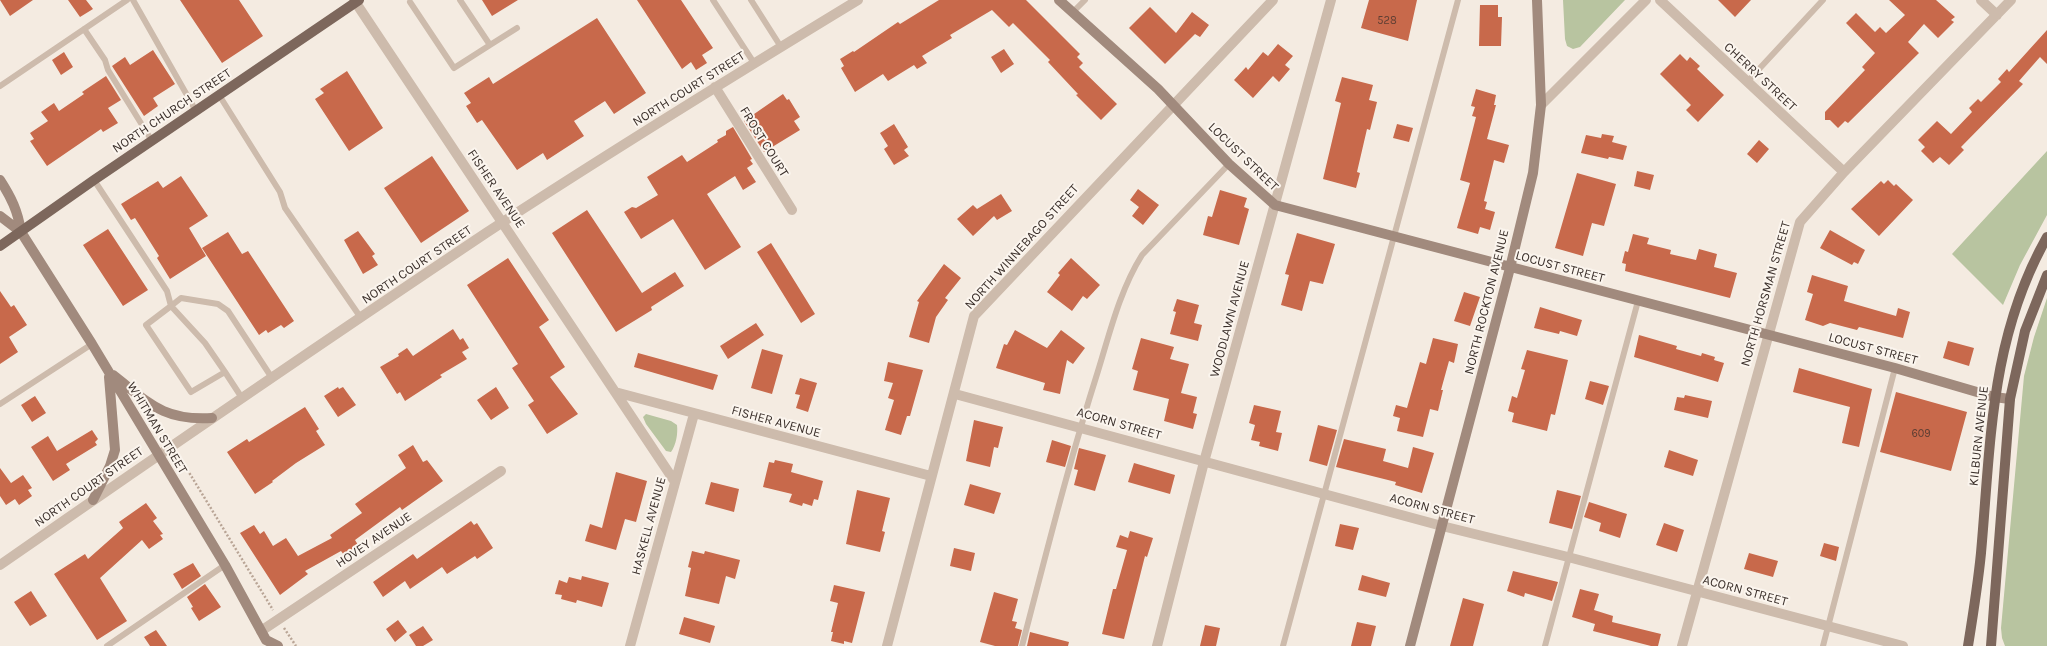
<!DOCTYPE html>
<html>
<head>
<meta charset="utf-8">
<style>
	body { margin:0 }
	canvas { display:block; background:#f4ebe1 }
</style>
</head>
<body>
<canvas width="2047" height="646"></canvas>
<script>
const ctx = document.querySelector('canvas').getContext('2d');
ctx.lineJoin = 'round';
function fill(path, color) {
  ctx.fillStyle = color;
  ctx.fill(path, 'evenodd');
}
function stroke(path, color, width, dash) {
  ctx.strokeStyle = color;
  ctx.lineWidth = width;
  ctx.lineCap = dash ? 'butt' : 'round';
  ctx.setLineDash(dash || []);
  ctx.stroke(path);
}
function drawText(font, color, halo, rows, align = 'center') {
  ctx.font = font + ' Karla,sans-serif';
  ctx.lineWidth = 4;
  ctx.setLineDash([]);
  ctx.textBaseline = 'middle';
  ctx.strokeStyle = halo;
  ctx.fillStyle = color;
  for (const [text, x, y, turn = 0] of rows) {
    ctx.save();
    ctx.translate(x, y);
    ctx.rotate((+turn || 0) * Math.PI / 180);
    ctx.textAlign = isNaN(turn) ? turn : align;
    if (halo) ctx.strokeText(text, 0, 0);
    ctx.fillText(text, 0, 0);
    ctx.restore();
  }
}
fill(new Path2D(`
	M1563,0H1625L1580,47L1573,49L1567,46L1565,39Z
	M2047,151V215L2020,265L2003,305L1952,254Z
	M2047,298V646H2005L2002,638L2001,628L2024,376L2034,337Z
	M646,414L671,421L677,425C678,434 676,445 671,452L666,451L646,424L643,417Z`), '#b8c4a0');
fill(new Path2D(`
	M0,0H33L10,16Z
	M68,0H86L93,9L80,17Z
	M180,0H239L263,36L222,63Z
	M482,0H518L492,16Z
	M637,0H681L713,48L702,55L707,63L696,70L691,62L682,69Z
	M939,0H1026L1080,54L1077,57L1083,63L1079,67L1117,104L1101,120L1076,95L1078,94L1048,62L1050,60L1013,23L1009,27L992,10L950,35L952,38L922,56L927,63L917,69L914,65L888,81L883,74L855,92L841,68L844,66L840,59L853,51L854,52L898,22L900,24Z
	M1369,0H1417L1408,41L1361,28Z
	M1718,0H1751L1735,17Z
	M1889,0H1936L1955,17L1951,20L1954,22L1938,38L1924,24L1908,42L1919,53L1848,123L1845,121L1838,128L1830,120H1825V112L1865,70L1862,67L1875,53L1846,23L1856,13L1875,32L1880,27L1886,33L1905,15Z
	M1480,5H1498V17H1502L1501,46H1479Z
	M1150,7L1176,33L1192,12L1209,25L1200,37L1195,34L1165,64L1129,28Z
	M597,18L646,93L614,114L605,101L574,121L584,136L547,160L543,153L517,170L482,120L477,123L466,106L471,103L464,93L489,77L493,84Z
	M2047,30V64L2040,57L2019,81L2023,84L1961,147L1964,150L1949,165L1940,157L1933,163L1921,151L1925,147L1918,140L1937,121L1951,134L1972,112L1969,108L1978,99L1981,102L2001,82L1998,79L2007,69L2009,72Z
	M1278,44L1293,56L1285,65L1290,69L1279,82L1273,76L1253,98L1234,80L1246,67L1248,70L1263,52L1268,56Z
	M1004,49L1014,64L1001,73L991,57Z
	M153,50L175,84L153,98L158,106L144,116L112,66L125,57L130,65Z
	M64,52L73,67L61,75L52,60Z
	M1680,54L1687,61L1690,57L1700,66L1697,69L1724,95L1698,122L1686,110L1691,105L1660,74Z
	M347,71L383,128L349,151L315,99L324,93L320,89Z
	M106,76L121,100L108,108L118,123L103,132L101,129L47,166L30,141L34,139L30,133L48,121L41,112L54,103L59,111L84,94L82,92Z
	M1342,77L1373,85L1369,100L1377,102L1370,130L1367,129L1357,172L1360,173L1356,188L1323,179L1341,103L1335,101Z
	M1476,89L1496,95L1494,105H1496L1487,139L1509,145L1504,163L1494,160L1484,201L1487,202L1485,209L1495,212L1490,230L1480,227L1478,234L1457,228L1470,183L1460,180L1476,117L1472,116L1475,107L1471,106Z
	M783,94L787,100L789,99L800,117L794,121L800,130L764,152L744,121Z
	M894,124L908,147L904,150L909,156L894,165L884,149L888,146L880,133Z
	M1397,124L1413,128L1409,142L1393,138Z
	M733,127L752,159L750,160L753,164L747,168L756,182L743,190L735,176L707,194L741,247L705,270L673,219L641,239L624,212L632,207L636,208L658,195L647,177L682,155L687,162L718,142L717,140L726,135V131Z
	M1602,134L1614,136L1612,142L1627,146L1623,160L1609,157L1608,159L1581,153L1586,135L1601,138Z
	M1759,140L1769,149L1757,163L1747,154Z
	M432,156L469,211L421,243L384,188Z
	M1637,171L1654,175L1650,190L1634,186Z
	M1577,173L1616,184L1604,226L1592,223L1583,256L1555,248Z
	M181,176L208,216L189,228L206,256L170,279L157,258L159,256L135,218L131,220L121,204L158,181L163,188Z
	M1888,180L1894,186L1896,184L1913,200L1879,236L1851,209L1881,181L1884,184Z
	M1138,189L1159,205L1143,225L1132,216L1139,207L1130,200Z
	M1220,190L1247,198L1244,207L1249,209L1239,245L1203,235L1208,216L1212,217Z
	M1001,194L1012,211L997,220L994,216L973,236L957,219L973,205L977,209Z
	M587,210L642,293L675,272L684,286L651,307L652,310L616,332L552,233Z
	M108,229L148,290L123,306L83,245Z
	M1830,230L1865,250L1858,264L1854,262L1852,265L1820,248Z
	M358,231L375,254L372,256L378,265L363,274L344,240Z
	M228,232L242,254L248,251L294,321L284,328L281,325L268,333L266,330L259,335L202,248Z
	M1297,233L1335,244L1323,284L1310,281L1302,311L1281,305L1289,275L1285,274Z
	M1633,234L1649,238L1647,244L1671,250L1670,254L1696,260L1699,249L1717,254L1714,267L1737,273L1730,298L1625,271L1626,264L1622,263L1625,251L1628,252Z
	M771,243L815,314L801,323L757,252Z
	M508,258L549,320L539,327L565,367L550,377L578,414L547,434L528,405L534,401L512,368L518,364L467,285Z
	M1071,258L1100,285L1087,299L1083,296L1072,311L1047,292L1060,275L1058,273Z
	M944,264L961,278L945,298L948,300L936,317L929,343L909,337L919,302L917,301Z
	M1812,275L1848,286L1844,301L1896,316L1898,308L1910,312L1903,338L1859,327L1857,330L1830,323L1823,326L1805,320L1813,294L1807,292Z
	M0,291L11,307L14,305L27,325L9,337L18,352L0,364Z
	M1464,292L1480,297L1470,326L1454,321Z
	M1177,299L1199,305L1194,323L1202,325L1198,341L1170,334L1176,312L1173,311Z
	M1540,307L1582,320L1577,336L1560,331L1559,334L1534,328Z
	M756,323L764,335L728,359L720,346Z
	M453,329L460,340L463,338L469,348L462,352L467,359L440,375L442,377L405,401L400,392L397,394L380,367L399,356L398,354L407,348L413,356Z
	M1015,330L1047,348L1061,330L1085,348L1073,364L1067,360L1060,394L1043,390L1045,383L996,368L1004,344L1007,345Z
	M1639,335L1677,346L1676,349L1701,356L1702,353L1715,357L1714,360L1724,363L1718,382L1634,357Z
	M1141,338L1174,347L1170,359L1189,364L1181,393L1197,397L1193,413L1197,414L1193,429L1164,421L1169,399L1133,390L1138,371L1132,369Z
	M1433,338L1458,344L1454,363L1449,361L1441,390H1443L1438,411L1430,409L1423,437L1397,431L1400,418L1393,416L1396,405L1407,408L1420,362L1426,364Z
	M1948,341L1974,348L1969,366L1943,358Z
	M762,349L783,355L772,394L751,388Z
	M1527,350L1568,360L1555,415L1551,414L1547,431L1512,422L1514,413L1508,411L1512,396L1517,398L1525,370L1521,369Z
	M638,353L718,375L713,390L634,367Z
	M888,362L923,370L910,416H907L901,435L885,430L894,400L888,398L893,383L884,381Z
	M1799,368L1872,389L1859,447L1842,443L1850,407L1793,392Z
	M800,378L817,383L808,412L796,408L800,395L795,394Z
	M1590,381L1609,386L1603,405L1585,399Z
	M338,387L339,389L343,387L356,405L338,417L324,396Z
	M496,387L509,408L491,420L477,400Z
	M1896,392L1967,412L1951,471L1880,452Z
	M1685,395L1712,401L1708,418L1674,410L1677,397L1684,398Z
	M35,396L46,413L32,422L21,405Z
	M1254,405L1281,411L1276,432L1282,433L1278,451L1259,446L1260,442L1251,440L1255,425L1249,423Z
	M305,407L319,429L316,431L325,445L296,463L272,481L273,482L255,494L227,452L247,439L249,442Z
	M974,420L1003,427L998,448L994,447L990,467L966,461Z
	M1318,425L1337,430L1327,466L1309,461Z
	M92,430L98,439L95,442L97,445L66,464L70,470L53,481L31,447L48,436L57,451Z
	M1344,439L1386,449L1383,461L1408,468L1413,447L1434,453L1422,493L1395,485L1396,482L1336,467Z
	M1052,440L1071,446L1065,467L1046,462Z
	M413,445L423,462L427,460L443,481L402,510L400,507L355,540L358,545L344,555L341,551L305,571L308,574L280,595L240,533L254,525L260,534L264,531L273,546L286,538L298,556L332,538L330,535L362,513L355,504L406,468L398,455Z
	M1079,448L1106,455L1095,491L1074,485L1078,470L1074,469Z
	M1669,450L1698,460L1693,476L1664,467Z
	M775,460L793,464L791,472L823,481L818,500L814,499L812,506L803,503L802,506L789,502L792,494L763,487L769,462L774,463Z
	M1134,463L1175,475L1170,494L1128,482Z
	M0,468L11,483L23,475L32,488L28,490L32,496L19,505L15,499L6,505L0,496Z
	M616,472L647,481L636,522L625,519L616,550L585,541L590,524L602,528Z
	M711,482L739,489L734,512L705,504Z
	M970,484L1001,493L994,514L964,505Z
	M857,490L890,498L882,531L885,532L880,552L846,544Z
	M1557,490L1581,496L1572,529L1549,523Z
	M1589,502L1627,514L1620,538L1599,531L1601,523L1584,517Z
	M146,503L157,518L153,521L163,534L160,535L163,539L149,549L142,540L100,578L127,621L97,640L54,574L85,554L88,559L123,528L119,522Z
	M471,521L474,525L477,523L493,548L477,559L475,556L447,574L442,567L410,589L405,581L383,597L373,582L413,554L417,559Z
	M1664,523L1684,530L1677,552L1656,545Z
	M1340,524L1359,528L1353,550L1335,546Z
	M1130,531L1153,538L1147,557L1145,556L1124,639L1102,634L1113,589H1116L1127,550L1116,547L1120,535L1128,538Z
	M1824,543L1839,547L1836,561L1820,556Z
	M954,548L975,553L971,571L950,566Z
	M692,551L704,554L705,551L740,560L735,579L726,576L719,604L685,596L691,568L688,567Z
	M1749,553L1778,561L1773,577L1744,569Z
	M193,563L201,576L182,589L173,574Z
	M1513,571L1558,582L1552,601L1525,593L1524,597L1507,591Z
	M1362,575L1390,583L1386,597L1358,590Z
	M582,576L609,583L602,607L577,600L576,603L561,599L562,595L555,594L559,580L567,583L569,577L581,580Z
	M205,584L221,607L199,621L191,608L193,607L187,597Z
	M834,585L865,592L852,643L844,641V644L831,641L833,632H831L838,603L830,601Z
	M1580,589L1599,594L1594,610L1613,616L1612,622L1661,634L1658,646H1651L1593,631L1595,624L1572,617Z
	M31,591L47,616L30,626L14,602Z
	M994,592L1018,599L1012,621L1017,622L1015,628L1022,630L1018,646H995L980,642Z
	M1463,598L1484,604L1473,646H1450Z
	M684,617L715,626L710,643L679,634Z
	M398,620L407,632L395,642L386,629Z
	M1357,622L1376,626L1371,646H1351Z
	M1205,625L1220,628L1216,646H1200Z
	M423,626L433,640L423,646H416L409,635Z
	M156,630L167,646H150L144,637Z
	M1030,632L1069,642L1068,646H1027Z`), '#c8694b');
stroke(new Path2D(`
	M179,456L273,610
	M284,628L296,646`), '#b9a596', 2.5, [2, 2]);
stroke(new Path2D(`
	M133,0L196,111
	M713,0L754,63
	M751,0L781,47
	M410,2L454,68L490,45L460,0
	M1072,13L1085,0
	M84,29L105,60L108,70L152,141
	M490,45L517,28
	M1747,82L1823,0
	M0,86L127,0
	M219,95L280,192L285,208L361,318
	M94,180L167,291L171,306L146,325L191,392L225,372L242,398
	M225,372L205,343L171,306L181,298L218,304L228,311L272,378
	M0,404L92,344
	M107,646L225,565
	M1022,646C1046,554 1069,462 1098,371C1110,332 1120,290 1142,255L1229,164
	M1283,646L1458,0
	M1545,646L1638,301
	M1823,646L1895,368`), '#cdbbac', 6);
stroke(new Path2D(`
	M354,0L675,482
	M1660,0L1844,172
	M1981,0L1997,15
	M715,87L792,210
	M1541,105L1646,0
	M615,392L931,476
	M955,394L1442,526L1568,557L1903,646
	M0,565C161,453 323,342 486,233C608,153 733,76 858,0
	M261,631L501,471
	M630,646L694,414
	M887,646L974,316L1273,0
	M1157,646L1204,462L1331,0
	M1682,646L1800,222L1844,172L2011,0`), '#cdbbac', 10);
stroke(new Path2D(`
	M1059,0L1158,89L1229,164L1275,205L1895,368L1994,397L2010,399
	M0,180C11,197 18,211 21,232
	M0,216L21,232L92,344L225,565L266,640L278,646
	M113,375C149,403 163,421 212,418
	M93,500L110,466L115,450L109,377
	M1410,646L1510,268L1533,173L1541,105L1537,0`), '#a18a7d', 10);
stroke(new Path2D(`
	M0,246L94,180L359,0
	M1968,646C1973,615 1978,584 1981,553C1991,441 1990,338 2047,237
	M1991,646L2010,399L2025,331L2047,275`), '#7d675c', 10);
drawText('11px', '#5e3e33', null, [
	["528",1387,21],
	["609",1921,434]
]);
drawText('13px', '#3b302b', '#fbf5ee', [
	["CHERRY STREET",1760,77,43],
	["NORTH COURT STREET",689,89,-32],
	["NORTH CHURCH STREET",172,111,-34],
	["FROST COURT",764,142,58],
	["LOCUST STREET",1243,157,44],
	["FISHER AVENUE",496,189,56],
	["NORTH WINNEBAGO STREET",1022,247,-48],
	["NORTH COURT STREET",417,265,-34],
	["LOCUST STREET",1560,267,15],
	["NORTH HORSMAN STREET",1766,294,-74],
	["NORTH ROCKTON AVENUE",1487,302,-76],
	["WOODLAWN AVENUE",1230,319,-75],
	["LOCUST STREET",1873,349,15],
	["FISHER AVENUE",776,422,15],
	["ACORN STREET",1119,424,16],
	["WHITMAN STREET",157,428,59],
	["KILBURN AVENUE",1979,436,-84],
	["NORTH COURT STREET",89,487,-35],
	["ACORN STREET",1432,509,15],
	["HASKELL AVENUE",649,526,-75],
	["HOVEY AVENUE",374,540,-34],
	["ACORN STREET",1745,591,15]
]);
</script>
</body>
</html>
